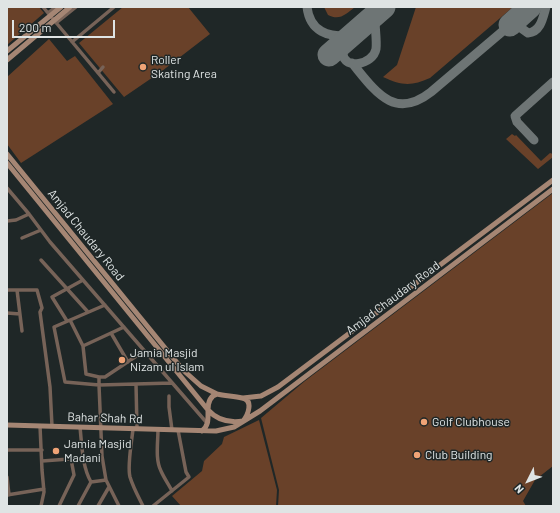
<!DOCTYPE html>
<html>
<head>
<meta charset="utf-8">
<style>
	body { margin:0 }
	#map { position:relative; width:560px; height:513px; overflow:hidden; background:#1f2727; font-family:Barlow,sans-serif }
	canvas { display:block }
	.frame { position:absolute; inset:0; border:8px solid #dfe4e4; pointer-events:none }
	.north { position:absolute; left:508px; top:461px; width:40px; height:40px; -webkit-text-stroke:3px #1f2727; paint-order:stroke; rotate:228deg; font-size:11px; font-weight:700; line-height:16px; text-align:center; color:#dfe4e4 }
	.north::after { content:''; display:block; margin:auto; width:14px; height:18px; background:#dfe4e4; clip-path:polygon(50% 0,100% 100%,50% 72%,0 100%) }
	.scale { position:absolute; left:12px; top:20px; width:103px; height:18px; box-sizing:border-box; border:2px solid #dfe4e4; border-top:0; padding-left:5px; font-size:12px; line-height:14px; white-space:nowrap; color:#dfe4e4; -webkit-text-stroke:3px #1f2727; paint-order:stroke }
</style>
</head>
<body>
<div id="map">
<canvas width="560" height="513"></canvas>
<div class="frame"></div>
<div class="north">N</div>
<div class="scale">200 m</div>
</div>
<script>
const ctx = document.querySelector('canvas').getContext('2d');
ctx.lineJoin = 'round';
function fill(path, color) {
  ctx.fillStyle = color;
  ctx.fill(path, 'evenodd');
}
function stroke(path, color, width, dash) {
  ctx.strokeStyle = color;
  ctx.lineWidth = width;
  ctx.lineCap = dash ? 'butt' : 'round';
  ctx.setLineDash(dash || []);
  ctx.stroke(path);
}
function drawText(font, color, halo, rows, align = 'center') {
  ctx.font = font + ' Barlow,sans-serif';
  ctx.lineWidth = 3;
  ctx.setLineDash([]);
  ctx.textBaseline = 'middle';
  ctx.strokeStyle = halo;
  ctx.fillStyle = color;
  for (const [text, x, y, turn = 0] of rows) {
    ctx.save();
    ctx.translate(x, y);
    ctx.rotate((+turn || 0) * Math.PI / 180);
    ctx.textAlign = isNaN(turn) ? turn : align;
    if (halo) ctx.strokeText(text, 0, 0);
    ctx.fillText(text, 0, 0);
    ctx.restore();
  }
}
fill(new Path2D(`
	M7,7H39L44,13L7,45Z
	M123,7H188L210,34L162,71L124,97L79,43Z
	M324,7H355C346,14 340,21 328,15Z
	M416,7H513L430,78C412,86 402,86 383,77L397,65Z
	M49,39L67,61L75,56L113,104L21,163L7,144V77Z
	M512,134L515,136L516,135L541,161L550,153L553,154V157L538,169L506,139Z
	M553,193V466L535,480L523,501L526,506H278L279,490L261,418L305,381Z
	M259,420L277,490L276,506H181L172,496L202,471L204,461L222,444L224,437Z`), '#694129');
stroke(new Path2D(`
	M307,7C310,32 328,37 350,36
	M527,7L518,17L521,28L528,33C541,32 543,17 546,7
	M350,36C347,41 343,47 343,54C344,70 373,65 376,49C377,40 375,29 375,20V16L378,12
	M352,63C375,91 394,121 431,92L510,25
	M534,140L517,122L515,116L553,82`), '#6e7575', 9);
stroke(new Path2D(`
	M510,25L530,7
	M329,55L384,7`), '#6e7575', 23);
stroke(new Path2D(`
	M43,7L114,92
	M48,13L56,7
	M56,23L76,7
	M72,42L114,7
	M98,73L103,67
	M7,188L29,214L50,242L207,423
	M7,221L16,220L29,214
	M22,238L41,230
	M41,260L88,312
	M7,290H37L42,308L40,312L50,387L52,426
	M17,290L22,331
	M7,313L20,314
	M70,320L83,346L86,374L99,377V385L65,382L54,327L105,305
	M67,321L52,297L83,280
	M111,333L128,362
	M83,346L124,327
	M99,377H105L144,351
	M136,384L137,429
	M169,396V407L172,430
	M40,426L42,470L44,492L41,506
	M80,427C82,446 82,466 91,482
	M133,429C132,440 127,466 130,477C133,487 138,496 143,506
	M158,429C158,443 155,459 161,471C164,478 169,485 172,491
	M7,450H42
	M42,461L83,458
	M7,477L9,495
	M7,495L44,489
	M59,506L74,475L71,459
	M78,506L91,482L106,480
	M98,506L109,487
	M119,506L106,480L102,456L99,385L172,383
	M153,506L189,477L186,472L178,430`), '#776358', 3.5);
stroke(new Path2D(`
	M7,51L61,7
	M7,60L70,7
	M7,154L183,370L201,386L217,394
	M7,163L208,410C208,419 209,425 202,431
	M217,394C225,396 234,396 242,398C254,400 248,415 243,421C230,423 217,420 208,410C208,403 210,396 217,394Z
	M243,398L261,396L278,387L553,180
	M7,425L216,431L234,427L260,411L553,189`), '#a58674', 5);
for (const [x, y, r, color] of [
	[143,67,4,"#efa376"],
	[122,360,4,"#efa376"],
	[424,422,4,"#efa376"],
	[56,451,4,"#efa376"],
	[417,455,4,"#efa376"]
]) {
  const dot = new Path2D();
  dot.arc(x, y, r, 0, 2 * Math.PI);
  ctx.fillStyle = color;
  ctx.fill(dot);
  stroke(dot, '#1f2727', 1.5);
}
drawText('12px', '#dfe4e4', '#1f2727', [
	["Roller",151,60],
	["Skating Area",151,74],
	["Jamia Masjid",130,353],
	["Nizam ul Islam",130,367],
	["Golf Clubhouse",432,422],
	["Jamia Masjid",64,444],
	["Madani",64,458],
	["Club Building",425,455]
], 'left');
drawText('12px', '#dfe4e4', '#1f2727', [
	["Amjad Chaudary Road",86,235,51],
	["Amjad Chaudary Road",393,298,-37],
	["Bahar Shah Rd",105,418,2]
]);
</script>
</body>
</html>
